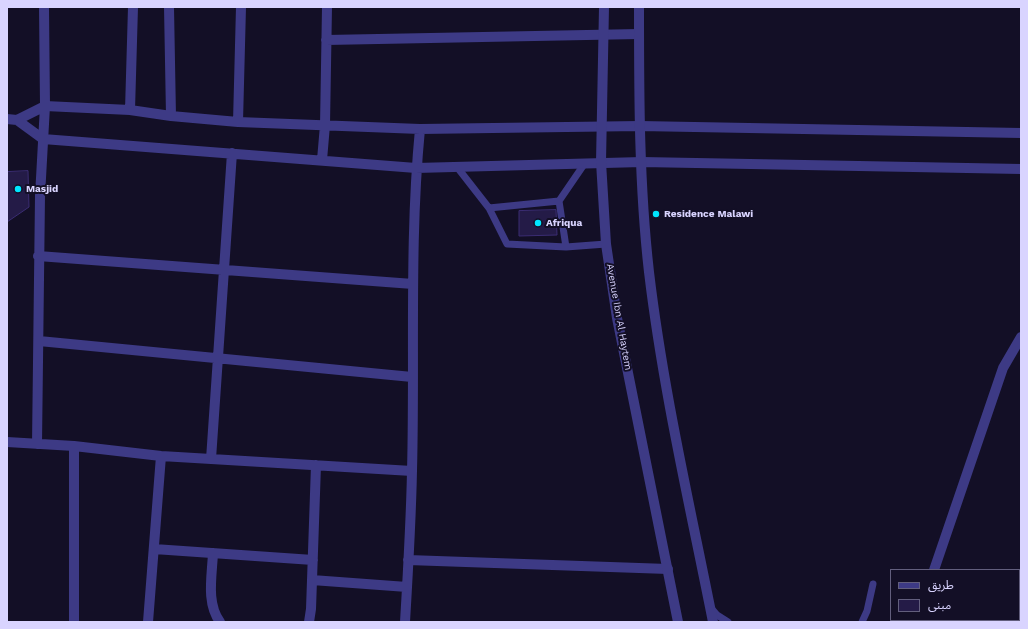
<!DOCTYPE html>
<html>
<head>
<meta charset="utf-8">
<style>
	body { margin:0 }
	#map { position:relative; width:1028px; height:629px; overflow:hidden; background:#130f26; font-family:"Work Sans","Noto Sans Arabic",sans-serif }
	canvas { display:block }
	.frame { position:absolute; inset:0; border:8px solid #d9d4ff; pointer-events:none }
	.legend { position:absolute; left:890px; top:569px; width:130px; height:52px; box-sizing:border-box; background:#130f26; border:1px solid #625e7d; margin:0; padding:5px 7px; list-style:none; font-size:12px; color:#d9d4ff }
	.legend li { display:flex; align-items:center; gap:8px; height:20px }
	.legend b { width:20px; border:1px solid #625e7d }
</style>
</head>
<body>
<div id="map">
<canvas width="1028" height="629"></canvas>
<div class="frame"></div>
<ul class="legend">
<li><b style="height:5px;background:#3d3a85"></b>طريق</li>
<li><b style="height:11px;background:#241b47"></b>مبنى</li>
</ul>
</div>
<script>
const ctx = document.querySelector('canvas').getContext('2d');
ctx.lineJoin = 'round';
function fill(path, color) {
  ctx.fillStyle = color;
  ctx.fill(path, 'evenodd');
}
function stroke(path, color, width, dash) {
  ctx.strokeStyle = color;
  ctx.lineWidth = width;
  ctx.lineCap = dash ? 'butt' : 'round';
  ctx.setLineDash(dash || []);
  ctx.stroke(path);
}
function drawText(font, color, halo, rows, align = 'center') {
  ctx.font = font + ' "Work Sans",sans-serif';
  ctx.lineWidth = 4;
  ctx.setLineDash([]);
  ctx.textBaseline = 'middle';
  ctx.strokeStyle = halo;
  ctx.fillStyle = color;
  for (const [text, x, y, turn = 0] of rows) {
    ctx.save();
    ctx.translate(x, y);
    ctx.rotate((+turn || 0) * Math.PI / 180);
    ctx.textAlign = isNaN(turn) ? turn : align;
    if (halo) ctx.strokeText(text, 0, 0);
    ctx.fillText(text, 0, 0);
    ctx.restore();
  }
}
const building = new Path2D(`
	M28,171L29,207L7,222V172Z
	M556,210L557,235L519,236V211Z`);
fill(building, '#241b47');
stroke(building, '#3b2d73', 1);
stroke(new Path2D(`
	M457,167L489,208L559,201L585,163
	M559,201L566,247
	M489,208L507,244L566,247L606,244
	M711,608L717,615L728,622
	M862,622L867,611L873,584`), '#3d3a85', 7);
stroke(new Path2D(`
	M169,7L171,116
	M326,40L639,34
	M130,110L133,7
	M7,119L17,120L43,139L416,168L642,162L1021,169
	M17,120L45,106L130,110L171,116L238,122L420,129L640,126L1021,133
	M238,122L241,7
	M322,160L325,125L327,7
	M38,256L413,284
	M39,341L412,377
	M7,442L74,446L161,456L412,471
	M37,444L40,196L45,106L44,7
	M211,459L232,153
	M154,549L313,560
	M213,553C212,576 206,603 220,622
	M408,560L668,569
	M934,570L1003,368L1021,337
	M312,580L407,587
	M74,622V446
	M148,622L161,456
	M309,622L311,609L316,465
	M405,622C408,572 411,521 412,471C415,357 409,243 420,129
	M917,622V620`), '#3d3a85', 10);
stroke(new Path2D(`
	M604,7L601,162L606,244L617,318L678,622
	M639,7C639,95 639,184 649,272C663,390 690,506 713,622`), '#3d3a85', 10);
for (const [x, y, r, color] of [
	[18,189,4,"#00e5ff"],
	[656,214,4,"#00e5ff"],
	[538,223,4,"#00e5ff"]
]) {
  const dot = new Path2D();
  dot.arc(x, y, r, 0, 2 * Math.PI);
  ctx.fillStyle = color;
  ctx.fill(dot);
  stroke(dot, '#130f26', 1.5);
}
drawText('bold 10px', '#d9d4ff', '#130f26', [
	["Masjid",26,189],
	["Residence Malawi",664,214],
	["Afriqua",546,223]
], 'left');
drawText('10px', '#d9d4ff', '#130f26', [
	["Avenue Ibn Al Haytem",619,317,80]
]);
</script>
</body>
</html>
